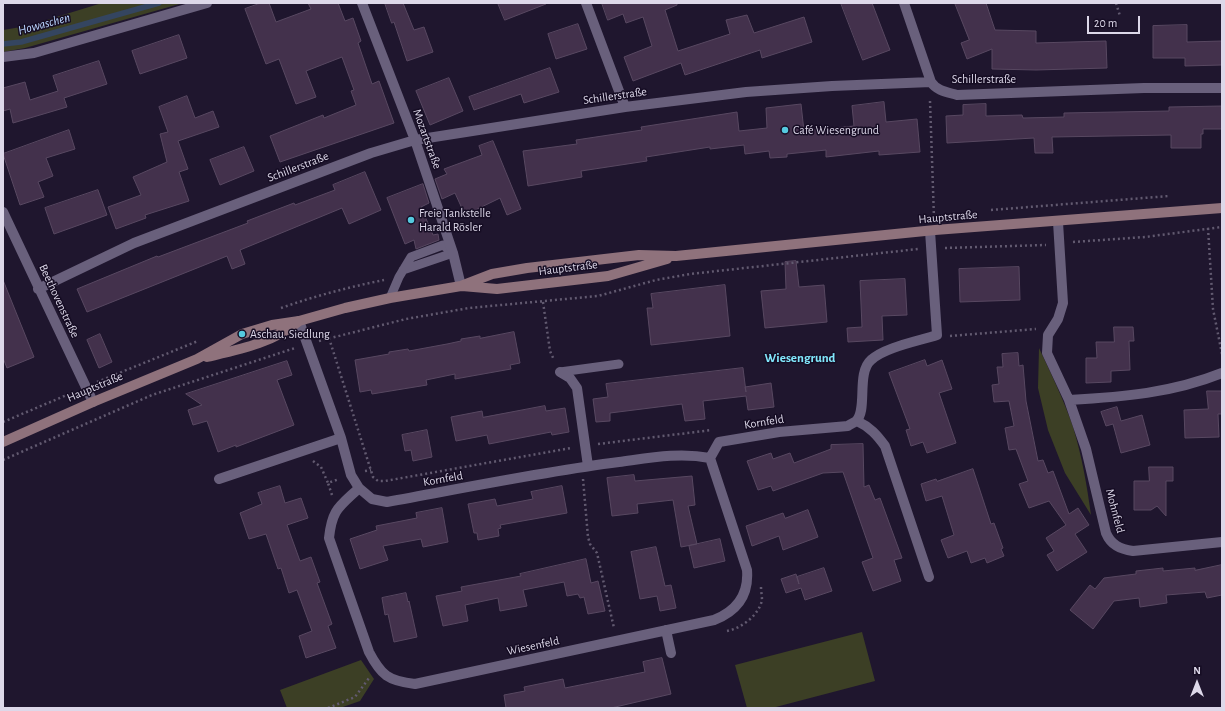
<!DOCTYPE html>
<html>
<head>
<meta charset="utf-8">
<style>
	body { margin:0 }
	#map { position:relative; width:1225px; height:711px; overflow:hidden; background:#1f162e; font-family:"Alegreya Sans",sans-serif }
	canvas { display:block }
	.frame { position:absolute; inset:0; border:4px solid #ddd8e9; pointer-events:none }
	.north { position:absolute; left:1177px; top:663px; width:40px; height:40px; -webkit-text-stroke:3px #160d24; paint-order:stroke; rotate:0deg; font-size:11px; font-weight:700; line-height:16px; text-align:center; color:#ddd8e9 }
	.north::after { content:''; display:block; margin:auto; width:14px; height:18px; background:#ddd8e9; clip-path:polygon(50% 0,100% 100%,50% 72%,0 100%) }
	.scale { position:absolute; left:1087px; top:16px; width:53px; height:18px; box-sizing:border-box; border:2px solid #ddd8e9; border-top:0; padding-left:5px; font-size:12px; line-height:14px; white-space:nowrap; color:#ddd8e9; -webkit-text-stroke:3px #160d24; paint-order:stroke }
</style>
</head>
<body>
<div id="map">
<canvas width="1225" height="711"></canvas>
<div class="frame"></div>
<div class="north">N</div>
<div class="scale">20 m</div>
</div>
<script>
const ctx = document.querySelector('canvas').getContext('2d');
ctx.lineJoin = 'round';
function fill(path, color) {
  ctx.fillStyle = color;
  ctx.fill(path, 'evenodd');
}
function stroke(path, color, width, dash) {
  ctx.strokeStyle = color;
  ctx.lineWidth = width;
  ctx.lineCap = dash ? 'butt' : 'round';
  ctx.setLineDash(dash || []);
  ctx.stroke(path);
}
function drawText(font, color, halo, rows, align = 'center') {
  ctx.font = font + ' "Alegreya Sans",sans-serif';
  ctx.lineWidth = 3;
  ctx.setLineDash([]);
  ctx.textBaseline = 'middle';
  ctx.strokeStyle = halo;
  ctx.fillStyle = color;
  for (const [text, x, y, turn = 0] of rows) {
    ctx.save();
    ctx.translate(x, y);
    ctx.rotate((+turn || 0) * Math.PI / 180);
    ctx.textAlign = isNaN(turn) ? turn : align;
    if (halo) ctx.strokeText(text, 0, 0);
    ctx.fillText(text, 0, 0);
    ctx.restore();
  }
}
fill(new Path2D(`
	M102,3H183L25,48L3,52V30L27,26Z
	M1039,348C1051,374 1064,400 1073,427C1082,456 1087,486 1091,515L1065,473L1048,430L1038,388Z
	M862,632L875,681L772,708H747L735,665Z
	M361,660L374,679L360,701L340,708H287L280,690Z`), '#3c3f25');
stroke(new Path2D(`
	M3,44L21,42L159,3`), '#344560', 5.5);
const building = new Path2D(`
	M261,3H269L276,22L311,9L308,3H338L345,21L353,18L361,41L358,43L372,84L379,81L394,123L280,162L270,136L323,115L324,118L356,105L351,91L354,90L342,57L306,71L316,97L296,104L279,59L266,64L245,9Z
	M385,3H403L414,30L424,27L433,52L407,61L394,22L392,23Z
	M498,3H546V4L505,20Z
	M602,3H677V5L665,10L678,51L730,34L726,20L747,15L754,33L804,17L812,42L762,58L760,50L685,75L681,63L633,81L624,57L652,46L643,17L626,23L623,14L608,20Z
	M841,3H872L890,50L863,60Z
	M955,3H986L995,30L1036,31V43L1106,41L1107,68L1036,70L992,69V49L967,59L961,43L969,40Z
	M578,24L587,49L556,59L548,34Z
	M1187,25V42L1222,41V65L1185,66V58H1153V26Z
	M179,35L187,58L140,74L132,51Z
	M99,61L107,84L64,98L67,107L13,123L10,109L3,111V88L25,82L30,100L58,91L53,76Z
	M550,68L559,92L524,103L521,94L474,110L469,97Z
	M449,78L463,111L430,125L416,91Z
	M187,96L195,118L213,111L219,127L178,141L188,169L179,172L189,201L145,215L146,218L116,229L108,207L141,195L133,177L167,162L160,134L168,132L159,107Z
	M884,102L886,122L917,119L920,152L879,155V151L826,157V150L787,154V157L770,158L769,151L745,154L744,145L710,149V147L646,157L647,161L581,171L582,177L528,186L523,151L577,144L576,140L642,130L641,127L737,112L739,131L767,128L766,108L801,104L804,131L854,126L852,106Z
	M986,104V116L1022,115L1023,118L1064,117V113L1169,111V107L1222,106V129H1203V134H1201V148H1171V135L1052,137L1053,153H1035L1034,138L947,143L946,116L963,115V105Z
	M69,130L75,149L46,158L53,176L38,182L44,197L20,205L3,154Z
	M493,141L521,209L507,215L500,198L465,215L455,193L442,199L435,179L447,174L444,169L482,155L479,146Z
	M244,147L254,171L220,185L210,160Z
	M365,172L381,210L349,224L342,208L240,250L245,264L232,269L227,256L87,312L77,289L157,256L158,257L248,223L247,221L294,203L295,205L335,190L333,185Z
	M423,184L429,203L421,207L433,235L438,234L439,240L416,249L414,240L405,244L387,198Z
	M98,190L107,215L54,234L45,208Z
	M796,261L799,287L824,285L827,322L765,328L761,291L786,289L785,262Z
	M1019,267L1020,300L960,302L959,269Z
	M905,279L907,315L882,316L883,340L848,342L847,328L862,327L860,281Z
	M3,280L34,357L7,368L3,358Z
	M725,285L730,336L651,345L647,308H653L651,294Z
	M1114,327H1133L1134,341H1129L1130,370L1111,371V382L1086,383V358H1097L1096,342H1114Z
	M514,332L520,363L510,365L511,369L455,379V374L426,380L427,385L372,394L371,390L360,392L355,360L389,354V352L408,349L409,351L447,344L461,341V339L480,336V338Z
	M100,334L112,362L99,368L87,340Z
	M1018,353L1019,366L1023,365L1026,401L1038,461L1043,460L1048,473L1053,471L1069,514L1078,508L1089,525L1075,534L1087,552L1057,571L1047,555L1054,551L1046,538L1066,525L1049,501L1029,508L1019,484L1028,481L1016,449L1009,450L1005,428L1014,426L1009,401L994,402L992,385L999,384L997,367H1003L1002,354Z
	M925,360L927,366L942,360L952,389L939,393L956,443L927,453L923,442L911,446L906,430L910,429L889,373Z
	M287,361L292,375L277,380L294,425L236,447V445L218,452L207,421L193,425L188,410L202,405L186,394Z
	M743,368L746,392L745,387L771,383L774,407L748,410L746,396L703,401L705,419L685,421L682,404L610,413V421L596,422L593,399L608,397L606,384Z
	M1207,391H1222V414H1218L1219,437L1185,438L1184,410L1208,409Z
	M545,406L546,411L565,408L569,432L552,435L551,432L489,444L487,435L456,441L451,417L482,411L483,417Z
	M1117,407L1121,421L1142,415L1150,445L1121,453L1113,424L1106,426L1101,412Z
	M427,430L432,457L413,461L411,450L405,451L402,435Z
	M863,444L864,487L869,485L875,500L880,498L902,558L894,560L901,581L873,591L862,562L873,558L843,472L823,473L773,491L771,486L758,490L747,461L771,453L773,459L790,453L794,463L831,449V445Z
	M1149,467H1173V481H1166V516L1157,506L1151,510H1134V481H1149Z
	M973,469L991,524L994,523L1003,548L1001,549L1004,556L987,563L985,558L971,563L967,551L948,558L941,540L954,535L942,496L926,501L921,484L936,479L937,481Z
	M634,475L635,481L692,476L695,505L688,506L697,544L681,547L673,500L637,504L638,513L612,516L607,478Z
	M280,486L285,503L301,498L308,518L287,525L300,561L311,557L320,582L317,583L332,624L328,626L336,648L306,658L299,636L312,631L297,590L289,593L281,568L278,569L266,534L249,539L240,513L262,504L258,493Z
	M562,486L567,513L500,525L501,528L498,529L499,536L478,540L477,533H474L468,504L495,499L497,506L533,499L531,492Z
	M442,508L448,542L423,547L421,539L383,546L388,560L360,569L350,539L377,530L376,526L417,518L416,513Z
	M808,510L818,537L783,550L779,536L752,546L746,526L783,513L785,518Z
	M720,539L725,561L694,568L689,546Z
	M656,547L665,586L671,585L676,608L660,611L657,596L640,599L631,552Z
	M586,559L591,583L598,581L605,611L588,614L584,597L580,598L578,594L567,596L564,582L523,590L527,606L500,611L498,598L465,605L468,621L443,626L436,596L462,591L461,587L521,576L520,574Z
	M1222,565V595L1207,598L1205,592L1166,595L1167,603L1140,607L1139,598L1114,601L1093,629L1070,610L1090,585L1095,589L1104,578L1136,574V571L1163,568V571L1195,568V570Z
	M824,568L832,591L805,600L801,588L786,593L781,579L796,574L799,584L797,577Z
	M406,593L408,602L409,601L417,637L394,642L388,614L385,615L382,598Z
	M662,658L671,694L611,708H506L504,695L525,691L524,687L563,679L565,688L645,672L643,662Z`);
fill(building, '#43314c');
stroke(building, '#584861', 1);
stroke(new Path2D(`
	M1116,3L1120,16
	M930,101L934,218
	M991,210L1169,196
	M1208,228L1213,309L1222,354
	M1073,242L1145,237L1222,227
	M945,248L1046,245
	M543,302L550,351L554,360
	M281,308C315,296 349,287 384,280
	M950,336L1036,329
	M329,338L373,477L378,481H385L571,448
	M319,341L406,319L469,308L598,296L656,280L690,274L918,249
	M97,382L198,341
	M3,422L74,392
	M598,444L712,430
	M3,460L152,395L295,348
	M313,461L321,467L328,483
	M365,471L371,470
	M583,479L588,537L590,544L597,553L614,628
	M332,495L328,483L339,479
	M727,631C742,628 759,615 762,600C762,596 761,591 761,587
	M328,708L355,697L369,678`), '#625a70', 2.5, [2, 3]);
stroke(new Path2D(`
	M403,270L453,253
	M390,298L399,277L411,257L443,245L453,253
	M560,372L619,364`), '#69607c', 9);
stroke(new Path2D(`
	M362,3L415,140L453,253L461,286
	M586,3L625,107
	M904,3L931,82
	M3,57L34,53L207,3
	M3,212L93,402
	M1058,222L1063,303L1058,319L1048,335L1047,353L1069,400L1086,449L1106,533C1111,545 1120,549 1133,551L1222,542
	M38,289L134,243L371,153L415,140L625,107L746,92L832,86L931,82C937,91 947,92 957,95L1144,88H1222
	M299,321L341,438L351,475L359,488L372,499L387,502C464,488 541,472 619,462C649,458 679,452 710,458L719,442L779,432L848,426C850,424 854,423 856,421C868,411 856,373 871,360C885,347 919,341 937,335L930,231
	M560,372L570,378L577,388L588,466
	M1069,400C1123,397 1172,393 1222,373
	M857,421C870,427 877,435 885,446L929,577
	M219,479L341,438
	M359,488C339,507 332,509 329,538L369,652C381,675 388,681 415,684L714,620C737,611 749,595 747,570L710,458
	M666,630L671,653`), '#69607c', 10);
stroke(new Path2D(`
	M462,286L497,289L608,276L667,259
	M207,357C241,349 272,343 299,321
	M3,442L93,402L197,359L242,334L272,325L299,321L345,308L390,298L461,286L492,274L527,268L639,255L676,256L935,230L1222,208`), '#8f727c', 10);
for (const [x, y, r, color] of [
	[785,130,4,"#55cadf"],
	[411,220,4,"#55cadf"],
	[242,334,4,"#55cadf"]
]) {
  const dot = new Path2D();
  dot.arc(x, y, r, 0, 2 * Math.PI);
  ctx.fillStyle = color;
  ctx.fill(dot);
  stroke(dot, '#160d24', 1.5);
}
drawText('12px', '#ddd8e9', '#160d24', [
	["Schillerstraße",984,79],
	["Schillerstraße",615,96,-8],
	["Mozartstraße",427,139,70],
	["Schillerstraße",298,167,-21],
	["Hauptstraße",948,217,-5],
	["Hauptstraße",568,268,-7],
	["Beethovenstraße",59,301,65],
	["Hauptstraße",95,387,-23],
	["Kornfeld",764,422,-9],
	["Kornfeld",443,479,-10],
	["Mohnfeld",1115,511,75],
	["Wiesenfeld",533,646,-12]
]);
drawText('12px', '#ddd8e9', '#160d24', [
	["Café Wiesengrund",793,130],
	["Freie Tankstelle",419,213],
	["Harald Rösler",419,227],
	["Aschau, Siedlung",250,334]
], 'left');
drawText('italic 13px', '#bbd6ff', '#160d24', [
	["Howaschen",44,24,-15]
]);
drawText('bold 13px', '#82e9fd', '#160d24', [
	["Wiesengrund",800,358]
]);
</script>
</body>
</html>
